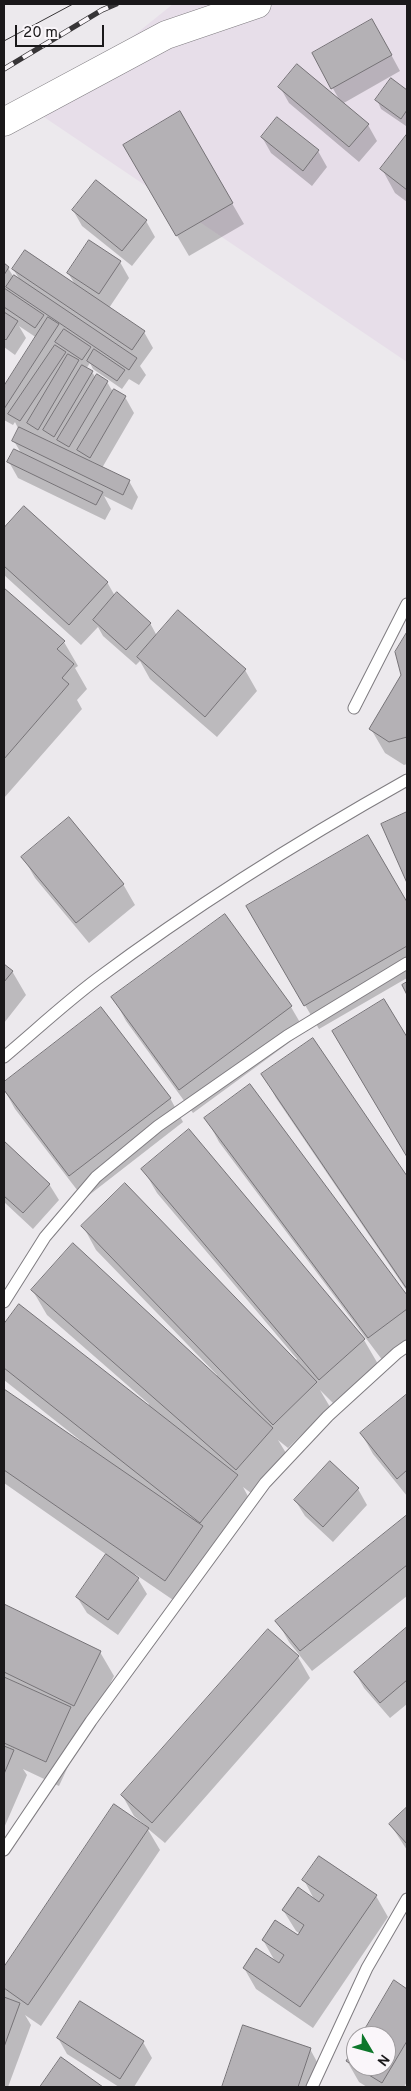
<!DOCTYPE html>
<html>
<head>
<meta charset="utf-8">
<style>
	body { margin:0 }
	#map { position:relative; width:411px; height:2091px; overflow:hidden; background:#ece9ed; font-family:Overpass,sans-serif }
	canvas { display:block }
	.frame { position:absolute; inset:0; border:5px solid #1a181a; pointer-events:none }
	.north { position:absolute; left:346px; top:2026px; width:50px; height:50px; box-sizing:border-box; background:#faf6fa; border:1px solid #a09da0; border-radius:50%; rotate:127deg; font-size:14px; font-weight:700; line-height:20px; text-align:center; color:#1a181a }
	.north::after { content:''; display:block; margin:auto; width:18px; height:22px; background:#0d772b; clip-path:polygon(50% 0,100% 100%,50% 72%,0 100%) }
	.scale { position:absolute; left:15px; top:25px; width:89px; height:22px; box-sizing:border-box; border:2px solid #1a181a; border-top:0; padding-left:6px; font-size:15px; line-height:18px; white-space:nowrap; color:#1a181a; -webkit-text-stroke:4px #faf6fa; paint-order:stroke }
</style>
</head>
<body>
<div id="map">
<canvas width="411" height="2091"></canvas>
<div class="frame"></div>
<div class="north">N</div>
<div class="scale">20 m</div>
</div>
<script>
const ctx = document.querySelector('canvas').getContext('2d');
ctx.lineJoin = 'round';
function fill(path, color) {
  ctx.fillStyle = color;
  ctx.fill(path, 'evenodd');
}
function stroke(path, color, width, dash) {
  ctx.strokeStyle = color;
  ctx.lineWidth = width;
  ctx.lineCap = dash ? 'butt' : 'round';
  ctx.setLineDash(dash || []);
  ctx.stroke(path);
}
fill(new Path2D(`
	M173,4H407V362L38,113Z`), '#e7dee9');
fill(new Path2D(`
	M381,36L400,71L342,104L368,125L377,141L359,162L289,103L280,87L340,101L313,53Z
	M391,80L407,91L406,126L381,109L377,100Z
	M180,113L244,224L189,256L124,146Z
	M407,136V202L395,193L382,169Z
	M262,137L318,151L327,167L312,186L271,153Z
	M73,210L146,221L155,237L132,266L82,226Z
	M120,262L129,278L109,308L144,332L153,348L140,366L146,375L139,385L129,379L122,389L93,369L90,363L86,369L92,372L96,378L107,382L113,392L125,397L134,413L102,468L129,481L138,497L132,510L104,496L111,509L105,520L18,478L9,462L21,453L14,441L19,430L15,422L13,425L4,420V388L37,338L19,326L26,338L15,355L4,347V265L8,268L13,276L20,280L13,269L76,286L68,273Z
	M24,507L107,582L115,596L150,623L157,636L245,670L257,691L217,737L150,679L140,661L136,665L103,636L98,627L81,645L4,575V530Z
	M4,589L64,642L78,666L75,668L87,689L77,700L82,709L4,798Z
	M407,634V764L404,765L385,753L371,729L403,675L396,652Z
	M407,814V880L382,825Z
	M368,837L407,904V978L319,1029L248,907Z
	M23,857L123,884L135,905L89,943L35,878Z
	M225,915L291,1007L305,1031L193,1113L126,1021L113,997Z
	M4,965L12,971L26,995L4,1023Z
	M384,1001L407,1040V1155L347,1055Z
	M101,1009L170,1098L183,1122L84,1199L15,1109L4,1089V1083Z
	M313,1040L407,1179V1291L276,1098L263,1074Z
	M250,1085L407,1297V1343L383,1361L219,1142L206,1118Z
	M188,1131L364,1340L378,1364L333,1403L320,1390L330,1407L288,1448L278,1440L286,1453L251,1493L243,1487L250,1500L179,1604L135,1574L147,1594L118,1635L87,1613L77,1597L107,1555L4,1483V1390L80,1443L81,1441L4,1380V1326L20,1305L148,1406L149,1404L47,1315L33,1291L216,1377L217,1375L96,1250L83,1226L295,1361L297,1359L157,1193L143,1169Z
	M4,1142L49,1184L59,1200L33,1229L4,1202Z
	M407,1395V1496L373,1454L361,1433Z
	M330,1463L358,1489L367,1505L333,1542L305,1516L295,1500Z
	M407,1517V1596L312,1671L289,1642L277,1621Z
	M4,1606L100,1652L114,1676L88,1729L80,1726L84,1732L59,1786L23,1769L27,1775L4,1828Z
	M407,1629V1704L390,1718L364,1688L355,1672Z
	M298,1657L310,1678L165,1843L147,1828L160,1850L41,2026L25,2015L31,2025L8,2087H4V1998L5,1999L4,1996V1970L114,1806L144,1826L145,1825L134,1816L122,1795Z
	M407,1808V1850L390,1824Z
	M319,1857L376,1896L388,1917L313,2028L256,1989L244,1968L276,1963L263,1940L298,1936L300,1934L296,1931L283,1910L315,1901L304,1880Z
	M394,1982L407,1990V2082L404,2087H367L359,2082L347,2061L356,2046V2066H386V2036H362Z
	M244,2027L310,2049L322,2071L317,2087H223Z
	M58,2038L143,2042L152,2058L134,2087H119L67,2054Z
	M61,2059L101,2087H41Z`), '#0003');
const building = new Path2D(`
	M372,19L392,55L331,89L312,53Z
	M297,64L369,124L349,147L278,87Z
	M391,78L407,90V110L401,119L375,100Z
	M180,111L233,203L176,236L123,145Z
	M277,117L319,150L303,171L261,137Z
	M407,134V190L380,169Z
	M96,180L147,220L122,251L72,210Z
	M89,240L121,261L99,294L67,273Z
	M25,250L145,331L132,350L12,269Z
	M4,263L9,267L4,275Z
	M14,275L137,358L129,370L6,287Z
	M4,288L44,315L35,328L4,307Z
	M4,312L18,321L6,340L4,338Z
	M48,317L59,324L4,409V386Z
	M64,329L91,347L82,360L55,342Z
	M55,345L66,352L20,421L8,414Z
	M94,349L125,370L117,381L87,361Z
	M68,354L79,360L38,430L27,423Z
	M82,365L93,371L54,437L43,430Z
	M97,374L108,381L69,447L57,440Z
	M114,389L126,396L90,458L77,450Z
	M19,427L130,480L123,495L12,441Z
	M14,449L103,492L96,505L7,462Z
	M24,506L108,582L69,625L4,566V528Z
	M4,588L65,641L57,649L74,664L62,678L69,684L4,759Z
	M117,592L151,623L126,650L93,620Z
	M178,610L246,669L205,717L137,657Z
	M407,632V737L389,742L369,729L401,675L395,652Z
	M407,812V883L381,824Z
	M69,817L124,884L76,923L21,857Z
	M368,835L407,902V946L304,1006L246,906Z
	M225,914L292,1006L179,1090L111,997Z
	M4,964L13,971L4,982Z
	M407,982V995L402,985Z
	M384,999L407,1037V1157L332,1031Z
	M101,1007L171,1098L69,1176L4,1090V1082Z
	M313,1038L407,1176V1289L261,1074Z
	M250,1084L407,1295V1309L368,1338L204,1118Z
	M189,1129L365,1339L319,1380L141,1169Z
	M4,1141L50,1184L23,1213L4,1196Z
	M125,1183L317,1382L273,1425L81,1226Z
	M73,1243L273,1428L236,1470L31,1290Z
	M19,1304L238,1475L200,1523L4,1368V1324Z
	M4,1389L203,1526L165,1581L4,1470Z
	M407,1394V1470L397,1479L360,1433Z
	M330,1461L359,1488L323,1527L294,1500Z
	M407,1515V1565L300,1651L275,1621Z
	M106,1554L139,1578L108,1620L76,1597Z
	M4,1604L101,1651L74,1706L4,1672Z
	M407,1627V1680L380,1703L354,1672Z
	M268,1629L299,1656L152,1823L121,1795Z
	M4,1677L71,1707L46,1762L4,1743Z
	M4,1746L14,1750L4,1774Z
	M114,1804L149,1828L28,2005L4,1988V1967Z
	M407,1807V1844L389,1824Z
	M319,1856L377,1895L300,2007L243,1968L256,1948L279,1963L284,1955L262,1940L275,1920L298,1935L304,1925L282,1910L298,1887L319,1902L324,1895L302,1880Z
	M394,1980L407,1989V2041L382,2083L346,2061L356,2044V2066H386V2036H361Z
	M4,1997L20,2003L4,2047Z
	M80,2001L144,2041L120,2079L57,2038Z
	M243,2025L311,2048L298,2087H222Z
	M61,2057L103,2087H40Z`);
fill(building, '#b4b1b5');
stroke(building, '#767377', 1);
const lane = new Path2D(`
	M354,708L407,604
	M4,1057C35,1031 65,1003 97,979C196,905 300,840 407,780
	M4,1302L45,1237L96,1177L158,1126L287,1036L407,963
	M4,1850L91,1721L265,1483L328,1416L397,1353L407,1346
	M312,2087L367,1968L407,1899`);
const highway = new Path2D(`
	M4,122L166,35L257,4`);
stroke(lane, '#7f7c80', 13);
stroke(highway, '#7f7c80', 29);
stroke(lane, '#fff', 11);
stroke(highway, '#fff', 28);
stroke(new Path2D(`
	M4,41L73,4`), '#373537', 1);
const rail = new Path2D(`
	M4,69L102,10L116,4`);
stroke(rail, '#373537', 5.5);
stroke(rail, '#faf6fa', 4, [11]);
</script>
</body>
</html>
